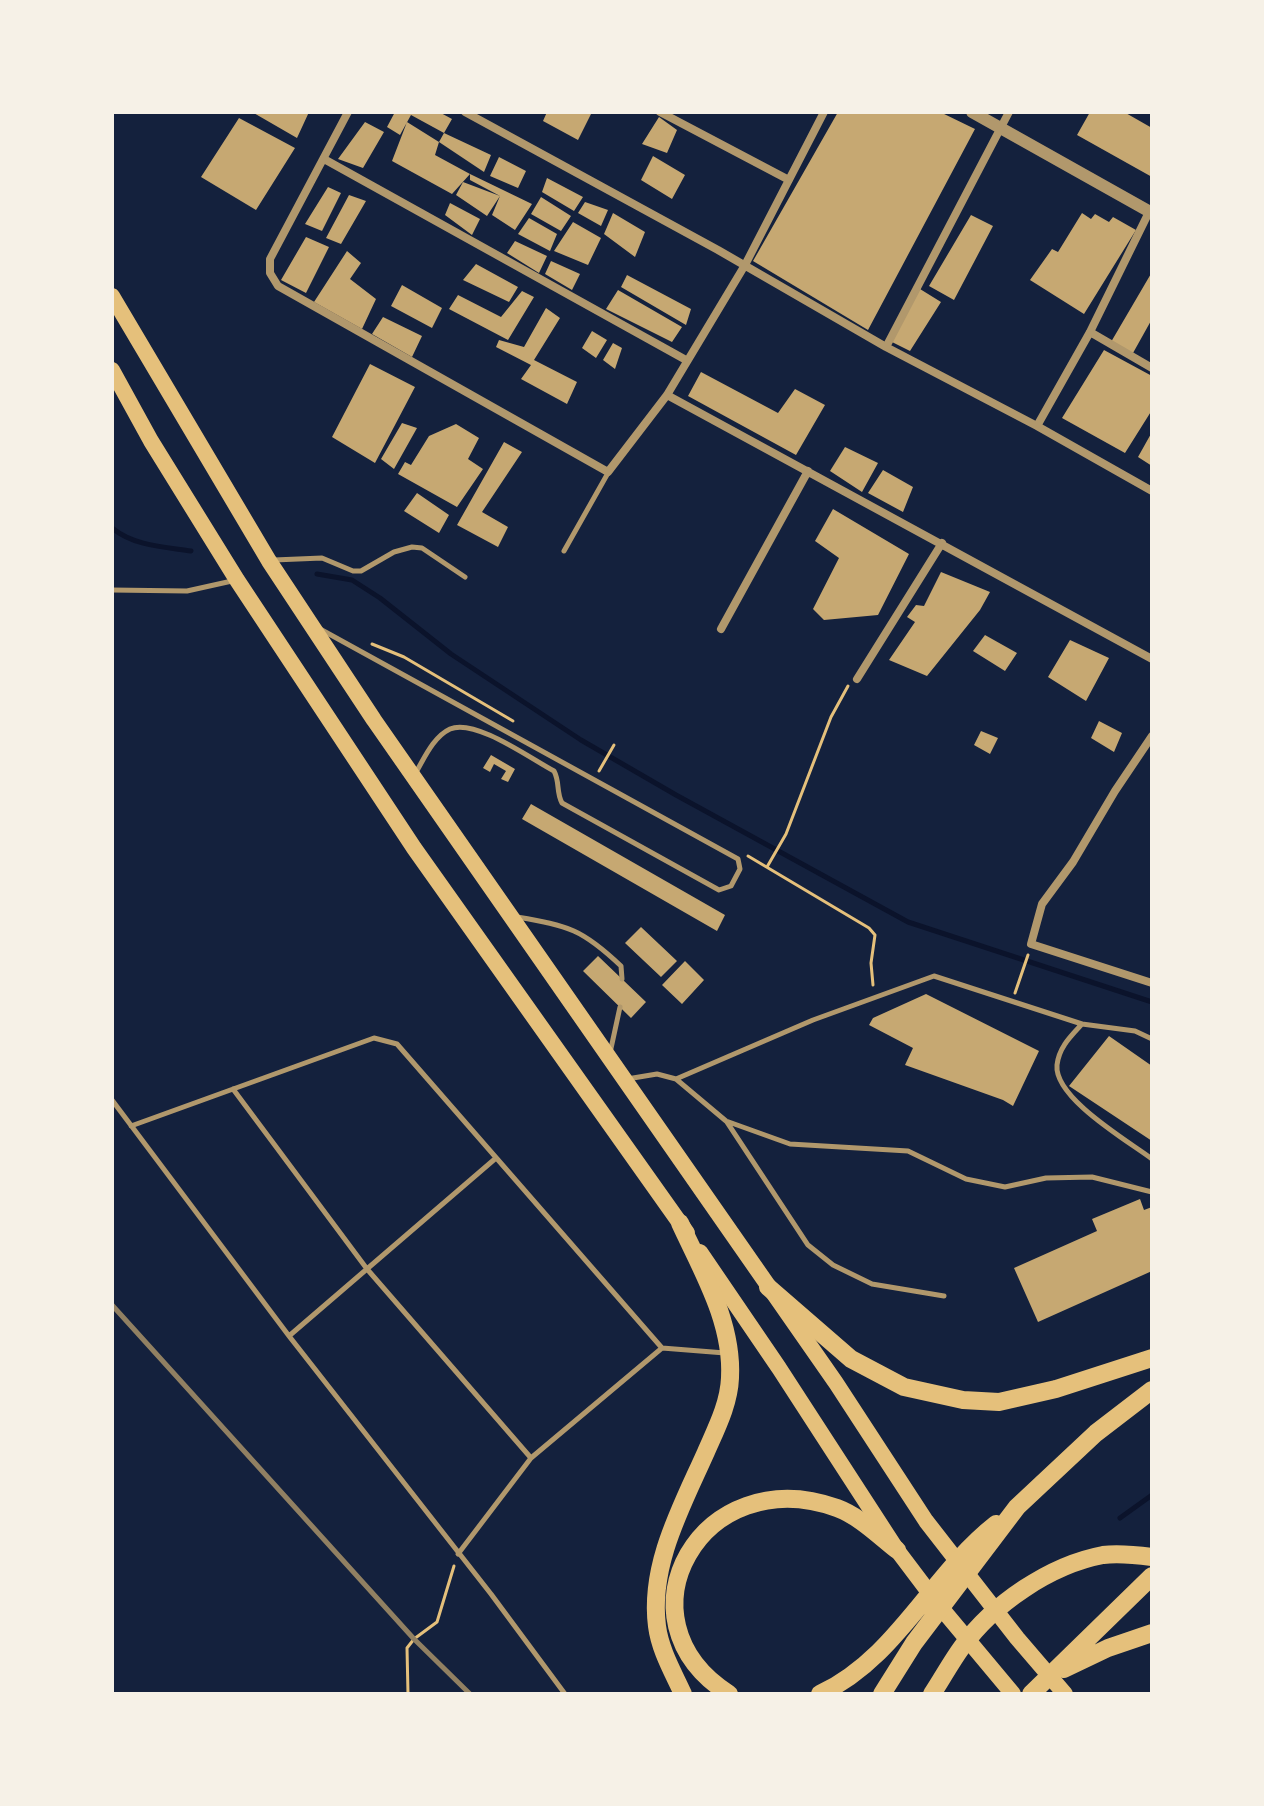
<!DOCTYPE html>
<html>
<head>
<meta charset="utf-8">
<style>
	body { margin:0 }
	#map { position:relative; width:1264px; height:1806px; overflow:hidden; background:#14213d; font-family:Quicksand,sans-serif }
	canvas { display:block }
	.frame { position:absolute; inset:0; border:114px solid #f6f1e7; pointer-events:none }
</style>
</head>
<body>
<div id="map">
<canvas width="1264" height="1806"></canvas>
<div class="frame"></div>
</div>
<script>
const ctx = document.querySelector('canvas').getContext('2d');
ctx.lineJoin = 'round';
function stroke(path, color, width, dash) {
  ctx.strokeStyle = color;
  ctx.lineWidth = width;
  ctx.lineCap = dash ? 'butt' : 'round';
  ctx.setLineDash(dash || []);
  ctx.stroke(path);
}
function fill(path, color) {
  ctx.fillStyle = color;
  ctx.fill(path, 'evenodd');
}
stroke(new Path2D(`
	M112,528C134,546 164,547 191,551
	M317,574L352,580L380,598L451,654L581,740L676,795L908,922L1152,1002
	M1120,1518L1152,1495`), '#0b132b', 5);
fill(new Path2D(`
	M252,112H309L297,138Z
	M395,112H439L452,119L444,133L411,115L400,135L387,127Z
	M547,112H592L578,140L543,121Z
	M838,112H940L975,129L868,330L753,261Z
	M1090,112H1124L1152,128V177L1077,135Z
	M659,117L677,130L667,153L642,144Z
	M239,118L295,148L256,210L201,177Z
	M365,122L384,132L363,168L338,159Z
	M407,122L439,142L435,155L470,174L452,194L392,161Z
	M444,133L491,155L484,172L439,142Z
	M653,156L685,175L672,199L641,180Z
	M499,157L526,171L518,188L490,176Z
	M470,174L532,204L515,230L492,215L500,196L470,180Z
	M547,178L583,197L574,211L542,192Z
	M463,182L500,196L487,216L456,195Z
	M328,187L341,193L322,231L305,224Z
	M349,195L366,201L341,244L326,238Z
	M541,197L571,216L561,231L531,214Z
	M585,202L608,210L601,226L578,213Z
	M450,203L480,219L472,235L445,215Z
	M613,213L645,232L635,257L604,234Z
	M1082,213L1091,219L1095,214L1109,222L1113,217L1136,230L1084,314L1030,280L1052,249L1058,252Z
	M971,215L993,226L954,300L929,286Z
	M529,218L557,234L550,251L518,234Z
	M573,222L601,238L588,265L554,251Z
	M306,237L329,247L306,293L281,280Z
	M515,241L547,256L539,273L507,253Z
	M347,251L361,263L350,279L376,299L362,329L314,302Z
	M551,261L580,274L572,290L545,274Z
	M476,264L518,287L509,302L463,280Z
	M1152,272V319L1133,353L1111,342Z
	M627,275L691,309L686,325L621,287Z
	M402,285L442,308L432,328L391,306Z
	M920,289L941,302L910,351L890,341Z
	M618,290L682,327L672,342L606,309Z
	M522,291L534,297L508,340L449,309L458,295L501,317Z
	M546,308L560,318L534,360L577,382L567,404L521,379L531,365L496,347L499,340L524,347Z
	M383,317L422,336L412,357L372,334Z
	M592,331L607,340L596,358L582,348Z
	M613,343L622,348L615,369L603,360Z
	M1104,350L1152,376V410L1125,453L1062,418Z
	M370,364L415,387L375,463L332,437Z
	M701,372L778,413L795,389L825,405L796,455L688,396Z
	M402,423L417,428L394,469L381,459Z
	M456,424L479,438L468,459L483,469L457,507L398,474L405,462L411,465L429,436Z
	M1152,432V466L1138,457Z
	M504,442L522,452L482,512L508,527L498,547L457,525Z
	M845,447L878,463L862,492L830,471Z
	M883,470L913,487L903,512L868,493Z
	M417,493L449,515L439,533L404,511Z
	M833,509L909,554L878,615L824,620L813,609L839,558L815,541Z
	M941,572L990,592L980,610L927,676L889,660L915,622L907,617L916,605L924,606Z
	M985,635L1017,653L1005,671L973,651Z
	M1070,640L1109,658L1086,701L1048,677Z
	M1099,721L1122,733L1114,752L1091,738Z
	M981,731L998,738L990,754L974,745Z
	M491,755L515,769L508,782L501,779L506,771L494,764L490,772L483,768Z
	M531,804L725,915L717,931L522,819Z
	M641,927L677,961L661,977L625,943Z
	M598,956L646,1002L631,1018L583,971Z
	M685,961L704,980L682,1004L662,985Z
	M926,994L1039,1051L1013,1106L1003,1100L905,1065L913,1048L869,1025L873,1018Z
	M1109,1036L1152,1066V1141L1069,1086Z
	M1140,1199L1144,1210L1152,1207V1271L1038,1322L1014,1268L1097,1231L1092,1219Z`), '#c6a872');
stroke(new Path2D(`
	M372,644L404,657L513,721
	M599,771L614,745
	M748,856L869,928L875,935L871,963L873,985
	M767,867L786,834L831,717L848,686
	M1015,993L1028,955
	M408,1694L407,1648L414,1639L437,1622L454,1566`), '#e5c07b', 3);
stroke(new Path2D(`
	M564,551L608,473
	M274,560L322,558L353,571H361L394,552L412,547L422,548L465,577
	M112,590L187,591L232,581
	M320,629L738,859L740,869L731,886L719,890L562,803C556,792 560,782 554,771C531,759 475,718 450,729C433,737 424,759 415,774
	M517,917C569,926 582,929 621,966L622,979
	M1082,1024C1071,1036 1059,1047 1057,1065C1054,1098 1128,1141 1152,1159
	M610,1053L620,1007
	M627,1079L657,1074L676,1079L726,1121L790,1144L908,1151L966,1179L1005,1187L1046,1178L1092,1177L1152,1192
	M676,1079L813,1020L934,976L1082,1024L1135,1031L1152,1039
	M233,1089L367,1269L531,1458
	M112,1100L289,1336L491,1594L565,1694
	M727,1122L808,1245L833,1265L872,1284L944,1296
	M131,1126L374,1038L397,1044L662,1348L725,1353
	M289,1336L496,1158
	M458,1554L531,1458L662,1348`), '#b1986c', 5);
stroke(new Path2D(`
	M348,112L270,259V273L278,286L608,472L667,395L745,265L824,112
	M465,112L718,250L886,347L1037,426L1152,491
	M660,112L789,180
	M324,159L686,360
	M1090,332L1152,368
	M886,347L1009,112
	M667,395L1152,659
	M1037,426L1090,332L1149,212
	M721,629L808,471
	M857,679L942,543
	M1152,736L1115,791L1073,862L1042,904L1031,944L1152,983`), '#b1986c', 8);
stroke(new Path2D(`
	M972,112L1152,213`), '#b1986c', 12);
stroke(new Path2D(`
	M112,296L269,561L374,720L836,1383L926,1521L1017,1638L1065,1694
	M112,370L151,441L237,580L414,848L687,1233
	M700,1252L779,1368L897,1550L937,1603L1013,1694`), '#e5c07b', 16);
stroke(new Path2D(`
	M680,1223C702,1271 733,1322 730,1378C729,1404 716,1429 706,1452C682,1506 649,1565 657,1626C660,1650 673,1672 683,1694
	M768,1287L851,1359L904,1387L963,1400L999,1402L1056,1389L1152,1358
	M1064,1669L1108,1648L1152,1633
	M729,1694C611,1619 702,1459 837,1508C859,1516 878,1535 897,1550
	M820,1694C897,1658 931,1575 996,1524
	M882,1694L914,1643L1017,1507L1096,1433L1152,1390
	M932,1694C942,1679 951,1662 962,1647C993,1604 1050,1565 1103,1555C1118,1553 1137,1555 1152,1557
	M1031,1694L1152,1576`), '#e5c07b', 18);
stroke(new Path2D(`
	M112,1305L414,1639L470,1694`), '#918062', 5);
</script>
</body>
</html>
